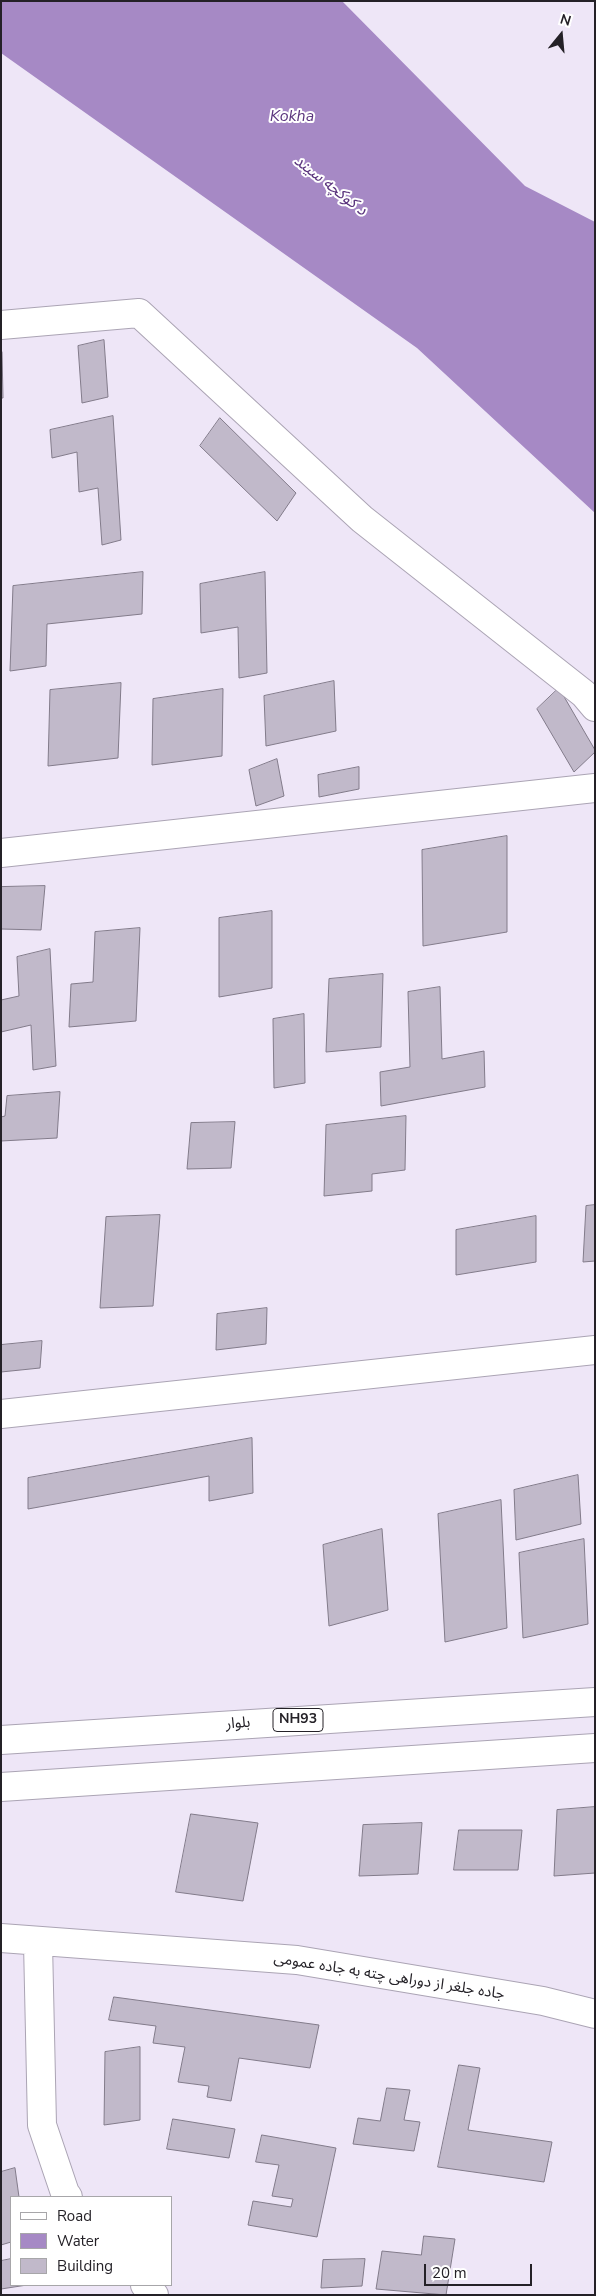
<!DOCTYPE html>
<html>
<head>
<meta charset="utf-8">
<style>
	body { margin:0 }
	#map { position:relative; width:596px; height:2296px; overflow:hidden; background:#eee6f7; font-family:"Nunito Sans",sans-serif }
	canvas { display:block }
	.frame { position:absolute; inset:0; border:2px solid #242127; pointer-events:none }
	.legend { position:absolute; left:10px; top:2196px; width:162px; height:90px; box-sizing:border-box; background:#fff; border:1px solid #a7a6a9; margin:0; padding:6px 9px; list-style:none; font-size:15px; color:#242127 }
	.legend li { display:flex; align-items:center; gap:10px; height:25px }
	.legend b { width:25px; border:1px solid #a7a6a9 }
	.north { position:absolute; left:536px; top:10px; width:50px; height:50px; -webkit-text-stroke:4px #fff; paint-order:stroke; rotate:17deg; font-size:14px; font-weight:700; line-height:20px; text-align:center; color:#242127 }
	.north::after { content:''; display:block; margin:auto; width:18px; height:22px; background:#242127; clip-path:polygon(50% 0,100% 100%,50% 72%,0 100%) }
	.scale { position:absolute; left:424px; top:2264px; width:108px; height:22px; box-sizing:border-box; border:2px solid #242127; border-top:0; padding-left:6px; font-size:15px; line-height:18px; white-space:nowrap; color:#242127; -webkit-text-stroke:4px #fff; paint-order:stroke }
</style>
</head>
<body>
<div id="map">
<canvas width="596" height="2296"></canvas>
<div class="frame"></div>
<ul class="legend">
<li><b style="height:6px;background:#fff"></b>Road</li>
<li><b style="height:14px;background:#a689c5"></b>Water</li>
<li><b style="height:14px;background:#c1b9ca"></b>Building</li>
</ul>
<div class="north">N</div>
<div class="scale">20 m</div>
</div>
<script>
const ctx = document.querySelector('canvas').getContext('2d');
ctx.lineJoin = 'round';
function fill(path, color) {
  ctx.fillStyle = color;
  ctx.fill(path, 'evenodd');
}
function stroke(path, color, width, dash) {
  ctx.strokeStyle = color;
  ctx.lineWidth = width;
  ctx.lineCap = dash ? 'butt' : 'round';
  ctx.setLineDash(dash || []);
  ctx.stroke(path);
}
function drawText(font, color, halo, rows, align = 'center') {
  ctx.font = font + ' "Nunito Sans","Noto Sans Arabic",sans-serif';
  ctx.lineWidth = 4;
  ctx.setLineDash([]);
  ctx.textBaseline = 'middle';
  ctx.strokeStyle = halo;
  ctx.fillStyle = color;
  for (const [text, x, y, turn = 0] of rows) {
    ctx.save();
    ctx.translate(x, y);
    ctx.rotate((+turn || 0) * Math.PI / 180);
    ctx.textAlign = isNaN(turn) ? turn : align;
    if (halo) ctx.strokeText(text, 0, 0);
    ctx.fillText(text, 0, 0);
    ctx.restore();
  }
}
fill(new Path2D(`
	M1,1H342L525,186L595,222V513L417,348L1,53Z`), '#a689c5');
const building = new Path2D(`
	M104,340L108,397L82,403L78,346Z
	M2,352L3,398H1V352Z
	M113,416L121,540L102,545L98,488L79,492L77,452L52,458L50,430Z
	M220,418L296,493L277,521L200,446Z
	M143,572L142,614L47,624L46,666L10,671L13,586Z
	M265,572L267,673L239,678L238,627L201,633L200,584Z
	M334,681L336,731L266,746L264,696Z
	M121,683L118,758L48,766L50,690Z
	M559,688L595,750V752L574,772L537,709Z
	M223,689L222,756L152,765L153,699Z
	M277,759L284,796L256,806L249,770Z
	M359,767V789L319,797L318,775Z
	M507,836V932L423,946L422,850Z
	M45,886L41,930L1,929V887Z
	M272,911V988L219,997V918Z
	M140,928L136,1021L69,1027L71,984L93,982L95,932Z
	M50,949L56,1066L33,1070L31,1025L1,1032V1000L19,996L17,957Z
	M383,974L381,1047L326,1052L329,979Z
	M440,987L442,1059L484,1051L485,1087L381,1106L380,1072L410,1067L408,992Z
	M304,1014L305,1083L274,1088L273,1019Z
	M60,1092L57,1138L1,1141V1117L5,1116L7,1096Z
	M406,1116L405,1170L372,1174V1191L324,1196L326,1125Z
	M235,1122L231,1168L187,1169L191,1123Z
	M595,1205V1261L583,1262L586,1206Z
	M160,1215L153,1306L100,1308L106,1217Z
	M536,1216V1262L456,1275V1230Z
	M267,1308L266,1344L216,1350L217,1314Z
	M42,1341L40,1368L1,1372V1345Z
	M252,1438L253,1493L209,1501V1476L28,1509V1478Z
	M578,1475L581,1524L516,1540L514,1490Z
	M501,1500L507,1628L445,1642L438,1514Z
	M382,1529L388,1610L329,1626L323,1545Z
	M584,1539L588,1624L523,1638L519,1553Z
	M595,1807V1873L554,1876L557,1810Z
	M191,1814L258,1823L243,1901L176,1892Z
	M422,1823L418,1874L359,1876L363,1825Z
	M459,1830H522L518,1870H454Z
	M114,1997L319,2025L310,2068L239,2058L231,2101L207,2097L209,2086L178,2082L185,2047L153,2043L156,2026L109,2020Z
	M140,2047V2120L104,2125L105,2052Z
	M459,2065L480,2068L468,2130L552,2142L544,2182L438,2167Z
	M387,2088L410,2090L404,2120L420,2122L414,2151L353,2144L358,2118L380,2121Z
	M173,2119L235,2129L229,2158L167,2149Z
	M262,2135L336,2148L317,2237L248,2225L253,2201L291,2207L293,2199L272,2196L279,2165L256,2162Z
	M15,2168L19,2197H11V2242L1,2245V2172Z
	M424,2236L455,2239L446,2295L376,2289L382,2251L421,2255Z
	M11,2259V2285H27L1,2289V2261Z
	M365,2259L362,2286L321,2288L323,2260Z`);
fill(building, '#c1b9ca');
stroke(building, '#827b8a', 1);
const minor = new Path2D(`
	M1,325L139,313L362,519L584,694L595,707
	M1,853L595,788
	M1,1414L595,1350
	M1,1938L297,1960L543,2001L595,2014
	M38,1943L42,2125L65,2193L68,2197
	M145,2285L154,2295`);
const major = new Path2D(`
	M1,1740L595,1702
	M1,1787L595,1748`);
stroke(minor, '#aba4b4', 30);
stroke(major, '#aba4b4', 30);
stroke(minor, '#fff', 28);
stroke(major, '#fff', 28);
for (const [x, y, w] of [
	[298,1720,50]
]) {
  const box = new Path2D();
  box.roundRect(x - w / 2, y - 11.5, w, 23, 4);
  ctx.fillStyle = '#fff';
  ctx.fill(box);
  stroke(box, '#242127', 1);
}
drawText('bold 14px', '#242127', null, [
	["NH93",298,1720]
]);
drawText('15px', '#242127', '#fff', [
	["بلوار",238,1724,-4],
	["جاده جلغر از دوراهی چته به جاده عمومی",389,1977,9]
]);
drawText('italic 16px', '#5b357e', '#fff', [
	["Kokha",292,117],
	["د کوکچه سیند",330,186,38]
]);
</script>
</body>
</html>
